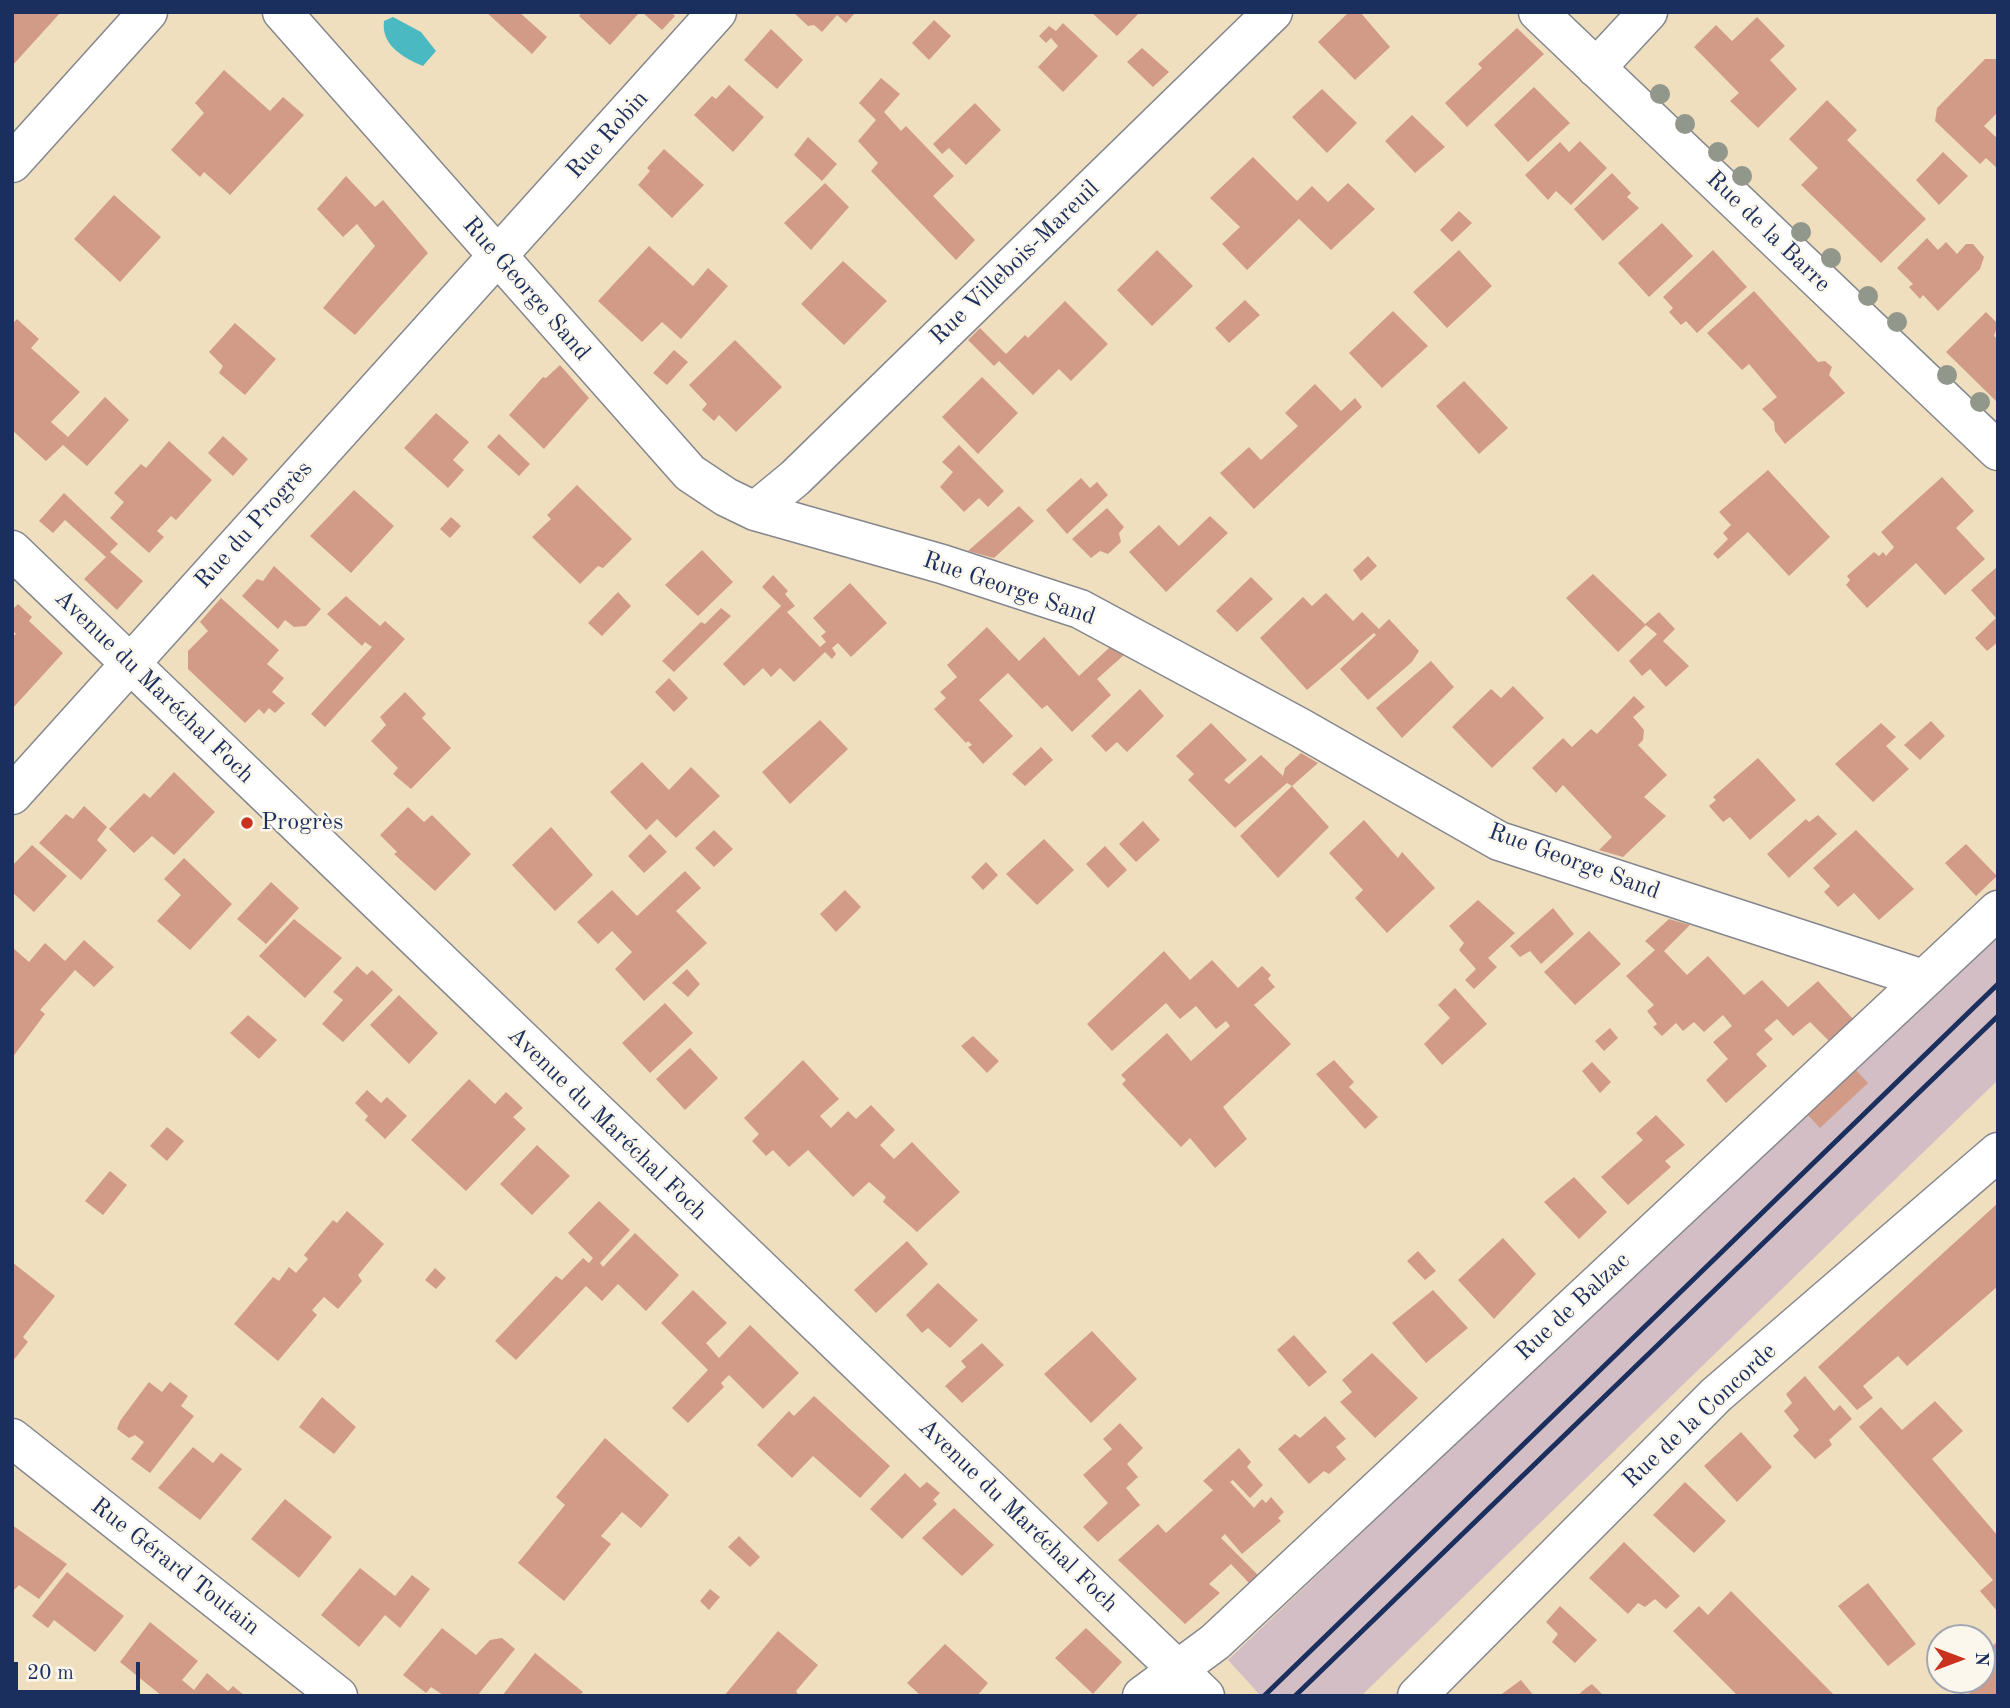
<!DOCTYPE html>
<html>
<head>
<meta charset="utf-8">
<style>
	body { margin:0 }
	#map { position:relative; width:2010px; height:1708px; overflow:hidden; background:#efdfbf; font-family:"Old Standard TT",serif }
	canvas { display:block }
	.frame { position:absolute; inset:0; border:14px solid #1b2f5e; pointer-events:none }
	.north { position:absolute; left:1926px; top:1624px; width:70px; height:70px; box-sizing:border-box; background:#fbf7ec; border:2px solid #a1a7b3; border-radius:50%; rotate:90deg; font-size:19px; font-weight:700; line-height:28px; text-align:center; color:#1b2f5e }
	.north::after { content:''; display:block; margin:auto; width:24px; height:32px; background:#c8321e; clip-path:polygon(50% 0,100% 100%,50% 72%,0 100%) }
	.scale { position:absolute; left:14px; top:1662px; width:126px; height:32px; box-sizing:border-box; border:4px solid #1b2f5e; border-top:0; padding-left:9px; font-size:21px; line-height:24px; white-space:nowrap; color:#1b2f5e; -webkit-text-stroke:5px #fbf7ec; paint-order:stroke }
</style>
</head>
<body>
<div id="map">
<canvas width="2010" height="1708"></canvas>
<div class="frame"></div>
<div class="north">N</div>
<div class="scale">20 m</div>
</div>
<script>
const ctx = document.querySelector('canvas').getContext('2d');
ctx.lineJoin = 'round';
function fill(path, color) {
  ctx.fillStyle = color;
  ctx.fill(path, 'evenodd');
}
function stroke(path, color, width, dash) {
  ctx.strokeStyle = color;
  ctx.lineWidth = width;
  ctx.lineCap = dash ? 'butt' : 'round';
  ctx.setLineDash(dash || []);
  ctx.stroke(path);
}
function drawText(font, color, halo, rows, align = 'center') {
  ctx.font = font + ' "Old Standard TT",serif';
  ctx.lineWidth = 5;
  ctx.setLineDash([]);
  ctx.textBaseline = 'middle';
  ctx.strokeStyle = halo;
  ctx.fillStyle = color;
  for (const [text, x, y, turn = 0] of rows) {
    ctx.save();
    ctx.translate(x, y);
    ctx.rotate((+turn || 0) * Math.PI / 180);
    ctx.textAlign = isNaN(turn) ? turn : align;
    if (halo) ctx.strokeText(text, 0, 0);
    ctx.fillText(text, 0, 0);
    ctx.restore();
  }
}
fill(new Path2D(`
	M1998,927V1080L1361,1696H1261L1228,1660Z`), '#d2bec4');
fill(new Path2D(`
	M393,17L421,32L436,51L423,66C401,57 381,44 384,21Z`), '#4ab9c2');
fill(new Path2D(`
	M12,12H61L12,66Z
	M486,12H519L547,37L532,54Z
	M582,12H640L610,45L579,16Z
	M642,12H671L675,16L662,30Z
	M793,12H856L846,23L837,15L822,32L814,25L808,26Z
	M1091,12H1140L1117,36Z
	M1349,12H1360L1390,47L1355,80L1318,42Z
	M1757,17L1785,46L1770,60L1797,89L1758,128L1730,101L1739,93L1694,47L1716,25L1732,41Z
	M934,20L951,36L929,60L912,43Z
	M1063,23L1098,56L1063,92L1038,67L1058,46L1051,38L1046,43L1039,36L1049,26L1056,31Z
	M1517,28L1544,54L1467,127L1445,103L1482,68L1478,64Z
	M771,29L803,60L777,89L744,60Z
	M1142,48L1169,72L1153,87L1127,62Z
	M1985,59H1998V112L1984,126L1998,139V169L1986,158L1980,164L1935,121L1937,108Z
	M224,70L270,111L283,97L304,115L230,195L204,172L200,177L171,150L204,113L195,103Z
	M881,78L900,94L884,112L901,131L906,126L954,176L933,196L975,240L956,260L871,171L878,163L858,141L876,120L859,103Z
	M729,85L764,117L733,152L694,115L712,96L716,99Z
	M1534,87L1570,123L1528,162L1494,125Z
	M1322,89L1357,123L1327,153L1292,117Z
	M1827,100L1857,130L1847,140L1926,219L1881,263L1801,185L1818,168L1789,139Z
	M975,103L1001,130L966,165L949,148L942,154L933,144Z
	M1412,115L1445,147L1415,173L1385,141Z
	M808,137L837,164L822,181L794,155Z
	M1580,141L1607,168L1571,205L1556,191L1548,200L1525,175L1560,142L1569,152Z
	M664,149L704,185L672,218L638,185L650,171L647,168Z
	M1943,152L1968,176L1939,205L1916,180Z
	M1253,157L1297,201L1312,186L1328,202L1348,183L1375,209L1331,250L1299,219L1247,270L1222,244L1240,227L1210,198Z
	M1612,173L1631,193L1627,197L1639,208L1603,241L1574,209Z
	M346,176L375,207L383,200L428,253L355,335L323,308L375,246L357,224L343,237L317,209Z
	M825,183L849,207L811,250L784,223Z
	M114,195L161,237L120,282L74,239Z
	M1459,211L1472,223L1452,242L1440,230Z
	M1662,223L1693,256L1649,297L1618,263Z
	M1927,238L1938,250L1946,242L1957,254L1966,244H1973L1984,257L1980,269L1938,311L1923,295L1920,299L1909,287L1913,284L1897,268Z
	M649,246L693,286L708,268L728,286L681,339L662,322L642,342L598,301Z
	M1157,250L1193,286L1152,326L1117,290Z
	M1459,250L1492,286L1447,328L1413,292Z
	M1713,250L1747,287L1697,333L1686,321L1681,325L1669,312L1673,308L1663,297Z
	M843,261L887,301L844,345L801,304Z
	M1754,291L1818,362L1825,361L1832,367L1829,375L1845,393L1785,444L1775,431L1774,422L1762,409L1777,397L1749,364L1742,370L1707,333Z
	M1245,300L1260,315L1229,343L1215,328Z
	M1065,301L1108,344L1071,381L1059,369L1033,395L999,361L994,366L968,340L980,328L1006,354L1025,335L1028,338Z
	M1393,311L1428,346L1382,388L1349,353Z
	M1986,312L1998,324L1994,336L1998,340V403L1946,352Z
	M17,319L39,339L31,348L80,392L51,422L68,437L105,397L129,420L87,466L63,445L46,461L12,430V324Z
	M235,323L276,359L245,395L219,373L223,366L209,352Z
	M735,340L782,387L736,432L719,415L714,421L702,410L707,404L689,385Z
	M674,350L688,362L667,385L653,373Z
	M560,365L589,398L544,449L509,415L543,377L546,378Z
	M982,377L1018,413L978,454L942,417Z
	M1464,381L1508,428L1479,454L1436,406Z
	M1315,384L1341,411L1355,398L1362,407L1254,509L1220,473L1249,447L1261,460L1298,426L1285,413Z
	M436,413L469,442L453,460L464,470L448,488L404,448Z
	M499,434L530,464L519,476L487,447Z
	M223,436L248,459L233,476L208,453Z
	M169,441L212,480L176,520L171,516L157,531L164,537L149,553L110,518L124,502L114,493L141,464L146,468Z
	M959,445L1004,491L988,507L979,498L964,512L940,487L953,472L942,462Z
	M1768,470L1830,537L1789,576L1748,532L1718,559L1713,554L1728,539L1723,533L1731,525L1719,512Z
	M1942,477L1974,511L1956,528L1985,559L1945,595L1916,563L1867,608L1846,585L1850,580L1847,576L1874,552L1879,556L1883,552L1886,556L1894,547L1881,532Z
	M1081,478L1090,488L1097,482L1108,495L1067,534L1046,510Z
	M577,485L632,539L603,568L598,566L580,584L532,537L551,519L547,515Z
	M354,490L394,526L351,573L310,536Z
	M64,493L118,544L110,552L143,581L117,610L84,579L106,557L65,520L53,533L39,521Z
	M1019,506L1034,521L994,558L968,551Z
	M1107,508L1124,527L1119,533L1121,542L1108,554L1100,551L1091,558L1072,539Z
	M1210,516L1228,533L1166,592L1129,552L1159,525L1179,546Z
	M451,517L461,526L450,538L440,529Z
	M702,550L733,582L698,616L665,585Z
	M1368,556L1377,566L1361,581L1353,570Z
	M274,566L321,609L306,626L294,627L285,620L278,629L242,596L257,579L263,581Z
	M1998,566V642L1987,651L1975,638L1996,618L1971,590Z
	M1593,574L1645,624L1659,612L1675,629L1663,641L1689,666L1666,687L1650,669L1642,676L1629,661L1657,634L1646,625L1618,652L1566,598Z
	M773,575L788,591L785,594L795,606L787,612L820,647L826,642L821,636L826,632L813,618L850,583L887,623L851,657L838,643L832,648L836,654L832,659L825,652L794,682L780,668L771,677L763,668L744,686L723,664L781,606L762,587Z
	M1251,577L1273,599L1237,632L1216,611Z
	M618,592L631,606L602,636L588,623Z
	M1326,593L1353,621L1362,612L1379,629L1389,619L1419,651L1412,662L1368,700L1340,669L1376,635L1374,633L1307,690L1260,638L1303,597L1312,606Z
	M346,596L380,626L385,621L405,639L325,727L311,714L372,647L365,642L362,646L327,614Z
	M221,598L279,650L267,664L284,678L272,692L285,703L275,713L269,708L264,714L259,709L245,723L188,669V651L208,631L200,622Z
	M18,604L32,617L29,621L63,653L12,709V637L16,634L12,630V610Z
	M721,608L731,616L674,672L662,661L701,622L705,624Z
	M987,627L1019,661L1044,637L1079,676L1110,647L1124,655L1097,679L1111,695L1072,732L1047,705L1042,709L1008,673L979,700L1013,736L983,764L968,747L972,745L968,741L966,743L934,709L946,698L940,692L957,677L947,665Z
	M1431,661L1454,687L1402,738L1376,708Z
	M669,678L688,698L674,712L655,692Z
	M1513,686L1544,718L1492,768L1452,727L1491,689L1501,698Z
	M1140,689L1164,716L1127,752L1117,742L1106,752L1091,736Z
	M405,692L426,714L422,718L451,748L411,789L393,774L398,768L371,741L386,725L380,717Z
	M1634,696L1645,707L1633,717L1644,730L1643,740L1638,745L1667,775L1644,797L1666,816L1623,857L1599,850L1612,837L1563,785L1556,793L1532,768L1563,738L1572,747L1591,729L1597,734Z
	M820,720L848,749L790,804L762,772Z
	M1931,721L1945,736L1920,760L1904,745Z
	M1211,723L1247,760L1224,780L1229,784L1261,755L1283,776L1285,768L1301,753L1318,763L1292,786L1329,827L1278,878L1240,836L1292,786L1287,783L1235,828L1188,780L1194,774L1176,756Z
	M1881,723L1896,737L1886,746L1909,769L1873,802L1835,764Z
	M1041,747L1053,760L1025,786L1012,774Z
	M1758,758L1796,800L1750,840L1730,817L1723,822L1709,806L1716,800L1713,797Z
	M642,762L669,790L691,767L720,796L676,838L657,819L646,830L610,792Z
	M174,772L215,812L174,855L152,836L134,853L109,829L144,793L150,798Z
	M84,806L107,827L97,840L107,850L81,880L39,843L66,814L73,819Z
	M408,807L424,822L432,815L471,854L435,891L394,854L397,852L380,835Z
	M1818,815L1837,834L1789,878L1767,854L1806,819L1809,822Z
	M1364,820L1398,858L1402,852L1435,888L1387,933L1355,898L1363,890L1329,853Z
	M1143,821L1160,840L1136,862L1119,844Z
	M551,827L593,875L555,911L512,865Z
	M714,830L733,849L714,867L695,848Z
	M1856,830L1914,889L1879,920L1854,893L1838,907L1824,892L1830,886L1813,868Z
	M650,834L667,852L644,873L628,856Z
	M1044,839L1074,870L1037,905L1006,874Z
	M1966,844L1997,876L1976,896L1945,863Z
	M32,845L67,876L34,912L12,892V866Z
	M1105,846L1127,870L1108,888L1086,864Z
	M184,858L232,904L190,950L157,921L181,895L164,879Z
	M986,862L998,875L983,890L971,877Z
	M685,871L701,888L676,911L707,943L644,1001L615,969L632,952L612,931L598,944L577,922L612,890L637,916Z
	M271,882L299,908L266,944L237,919Z
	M845,890L861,907L836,932L820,914Z
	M1478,900L1515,933L1488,958L1497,967L1474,989L1465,980L1476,969L1459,950L1464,943L1449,926Z
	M1553,908L1574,934L1541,964L1530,951L1520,957L1510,946Z
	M294,919L342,958L305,998L259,956Z
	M1669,919L1690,925L1664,951L1687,975L1708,956L1744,995L1762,980L1788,1007L1818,981L1854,1020L1830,1042L1810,1022L1793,1036L1777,1019L1764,1030L1773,1039L1756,1054L1767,1066L1726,1103L1706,1080L1728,1059L1713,1042L1732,1026L1723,1015L1704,1032L1694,1022L1683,1031L1676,1023L1662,1036L1653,1027L1657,1024L1647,1011L1654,1005L1626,976L1655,950L1645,941Z
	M1589,931L1621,964L1575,1005L1544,972Z
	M84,940L114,967L94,987L75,970L40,1010L45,1014L12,1058V947L29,962L45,943L65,961Z
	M1164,951L1190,980L1212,960L1238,988L1262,966L1271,975L1268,979L1275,987L1254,1005L1291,1044L1223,1107L1247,1139L1215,1168L1190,1138L1181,1147L1122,1084L1126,1080L1121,1075L1167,1033L1191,1061L1230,1026L1226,1021L1216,1029L1196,1006L1180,1019L1166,1003L1112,1051L1087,1024Z
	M357,966L367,975L372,970L393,990L343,1042L322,1024L343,1000L333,992Z
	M687,969L700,984L688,997L672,983Z
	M1455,988L1487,1024L1442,1065L1424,1044L1450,1018L1438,1005Z
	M399,995L438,1033L409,1064L370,1025Z
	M665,1003L693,1033L650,1073L622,1043Z
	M248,1015L277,1040L259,1059L230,1033Z
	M1610,1028L1618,1038L1604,1051L1595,1041Z
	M973,1036L999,1061L987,1073L961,1046Z
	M690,1048L718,1078L685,1110L656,1079Z
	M803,1060L839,1099L820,1116L831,1128L848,1111L856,1119L871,1105L895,1130L880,1145L894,1159L912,1142L960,1192L917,1232L883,1202L886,1197L869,1182L853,1197L808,1150L789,1167L773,1150L766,1156L752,1141L759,1134L744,1118Z
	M1334,1060L1354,1082L1349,1087L1378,1117L1365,1129L1316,1074Z
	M1592,1062L1611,1082L1600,1093L1582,1071Z
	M1854,1068L1868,1083L1820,1128L1806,1113Z
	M469,1079L495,1104L506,1092L523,1108L513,1117L526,1129L466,1191L411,1140Z
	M367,1090L381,1103L387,1097L407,1116L385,1139L365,1120L368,1116L355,1103Z
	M1656,1115L1685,1145L1665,1161L1671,1167L1628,1205L1601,1177L1643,1140L1636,1133Z
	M167,1127L184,1141L167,1161L150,1146Z
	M537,1145L570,1176L532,1215L500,1184Z
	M110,1171L127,1185L103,1215L85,1201Z
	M1574,1177L1607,1212L1579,1239L1544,1202Z
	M599,1201L630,1230L600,1263L603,1267L635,1233L679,1275L646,1311L618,1284L602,1301L586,1286L516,1360L495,1341L556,1276L562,1280L583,1258L589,1263L593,1258L568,1233Z
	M1998,1203V1286L1907,1366L1898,1356L1863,1386L1873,1398L1857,1410L1818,1367Z
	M347,1211L384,1244L358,1275L362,1281L338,1309L324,1297L312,1310L317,1315L278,1361L234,1324L273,1277L279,1281L289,1267L296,1273L308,1259L304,1255L333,1220L337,1223Z
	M1503,1238L1536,1274L1494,1319L1458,1280Z
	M907,1241L928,1264L876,1313L854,1290Z
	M1418,1251L1436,1271L1425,1280L1407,1261Z
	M12,1262L55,1296L23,1337L28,1342L12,1362Z
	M435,1268L446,1278L436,1289L425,1280Z
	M938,1283L978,1320L950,1348L928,1328L922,1333L906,1315Z
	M693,1290L727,1323L706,1343L719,1358L750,1325L799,1373L763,1409L729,1375L721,1383L724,1387L688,1423L672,1408L708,1370L661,1323Z
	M1433,1290L1468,1328L1426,1363L1392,1323Z
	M1092,1331L1137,1379L1091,1423L1044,1374Z
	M1294,1335L1327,1372L1309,1387L1277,1350Z
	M982,1343L1004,1365L962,1403L945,1386L966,1367L961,1361Z
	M1372,1353L1418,1398L1375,1438L1340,1402L1352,1392L1342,1380Z
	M1805,1376L1834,1411L1840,1405L1852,1419L1829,1440L1832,1445L1815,1459L1793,1436L1799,1430L1784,1411L1792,1403L1786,1394Z
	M149,1382L162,1392L170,1382L188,1396L181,1406L194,1416L150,1473L131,1459L144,1442L135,1435L129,1438L117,1429L120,1421Z
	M814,1396L890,1466L860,1498L813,1456L792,1478L757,1445L789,1411L794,1416Z
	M322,1397L356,1427L334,1454L299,1427Z
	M1935,1401L1963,1431L1932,1459L1998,1536V1612L1980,1591L1993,1580L1859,1427L1881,1407L1902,1430Z
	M1325,1416L1346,1439L1336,1447L1346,1459L1329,1474L1324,1471L1309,1484L1278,1449L1295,1434L1300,1438Z
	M1120,1423L1143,1448L1127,1464L1138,1477L1126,1488L1140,1505L1098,1542L1083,1527L1108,1503L1083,1475L1112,1449L1103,1439Z
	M1741,1432L1772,1467L1737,1502L1704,1466Z
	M605,1438L669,1495L641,1528L622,1512L601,1536L611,1544L564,1601L518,1563L565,1505L556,1497Z
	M193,1447L213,1463L221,1453L242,1469L200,1520L158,1488Z
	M1239,1448L1251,1462L1247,1467L1263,1485L1250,1498L1233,1480L1230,1482L1254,1508L1262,1499L1266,1503L1271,1497L1284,1512L1278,1518L1281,1521L1242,1554L1225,1534L1221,1538L1258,1575L1249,1583L1231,1564L1209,1584L1220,1593L1185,1624L1118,1560L1158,1524L1166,1533L1213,1490L1203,1481Z
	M905,1473L920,1488L927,1482L940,1493L933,1500L937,1504L902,1539L870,1509Z
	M1685,1482L1726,1521L1694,1553L1653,1515Z
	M285,1499L332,1537L299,1578L251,1539Z
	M954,1508L994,1545L962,1576L922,1538Z
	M12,1525L67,1564L39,1599L19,1585L12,1592Z
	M739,1536L760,1557L750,1567L728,1547Z
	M1624,1542L1680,1596L1666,1609L1655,1599L1645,1607L1638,1603L1628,1614L1589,1578Z
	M360,1568L395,1596L412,1575L430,1589L400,1628L385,1615L359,1647L321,1615Z
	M67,1572L124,1616L95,1652L54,1620L48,1628L32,1616Z
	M1868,1583L1916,1644L1888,1666L1838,1606Z
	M710,1589L720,1597L709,1610L700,1601Z
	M1731,1591L1835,1696H1738L1673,1631L1699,1606L1708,1615Z
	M1560,1606L1597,1640L1575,1663L1552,1642L1558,1634L1546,1622Z
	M150,1622L198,1661L182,1680L194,1690L207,1673L228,1691L233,1686L245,1696H162L120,1662Z
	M442,1628L476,1655L490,1640L502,1638L515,1649L477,1696L443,1695L431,1687L426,1693L403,1675Z
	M1086,1628L1122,1662L1093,1694L1055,1658Z
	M778,1631L818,1665L796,1691L799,1696H724Z
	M1998,1641V1696H1966L1987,1678L1982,1673V1656Z
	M945,1644L988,1683L977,1696H921L907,1683Z
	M535,1653L583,1692L579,1696H502Z
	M1521,1680L1534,1696H1499Z
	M1592,1684L1604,1696H1577L1586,1688Z`), '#d29b88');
const minor = new Path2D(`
	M282,12L690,473L726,497L755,511L942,564L1080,609L1301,728L1499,841L1923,979
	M1538,12L1998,451
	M1596,68L1648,12
	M12,163L148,12
	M755,511L795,478L1273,12
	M12,550L1205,1696
	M12,795L717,12
	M12,1438L338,1696
	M1142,1696L1215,1642L1998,910
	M1417,1696L1716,1395L1998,1152`);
stroke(minor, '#85878e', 41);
stroke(minor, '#fff', 38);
stroke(new Path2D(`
	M1264,1696L1998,984
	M1295,1696L1998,1016`), '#1b2f5e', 5);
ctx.fillStyle = '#92978b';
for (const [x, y] of [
	[1660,94],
	[1685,124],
	[1718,152],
	[1742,176],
	[1801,232],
	[1831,258],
	[1868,296],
	[1897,322],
	[1947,375],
	[1980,402]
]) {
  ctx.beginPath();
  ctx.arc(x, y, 10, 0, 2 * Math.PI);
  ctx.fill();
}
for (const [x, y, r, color] of [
	[247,823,7,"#c8321e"]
]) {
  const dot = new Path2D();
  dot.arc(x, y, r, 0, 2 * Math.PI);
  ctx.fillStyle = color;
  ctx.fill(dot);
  stroke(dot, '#fbf7ec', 2.5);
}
drawText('24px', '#1b2f5e', '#fbf7ec', [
	["Rue Robin",608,135,-48],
	["Rue de la Barre",1768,232,44],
	["Rue Villebois-Mareuil",1015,263,-44],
	["Rue George Sand",526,289,49],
	["Rue du Progrès",254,525,-48],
	["Rue George Sand",1009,589,19],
	["Avenue du Maréchal Foch",154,687,44],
	["Rue George Sand",1574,862,20],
	["Avenue du Maréchal Foch",607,1124,44],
	["Rue de Balzac",1573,1307,-43],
	["Rue de la Concorde",1700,1416,-43],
	["Avenue du Maréchal Foch",1018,1516,44],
	["Rue Gérard Toutain",175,1567,38]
]);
drawText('24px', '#1b2f5e', '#fbf7ec', [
	["Progrès",261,823]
], 'left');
</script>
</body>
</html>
